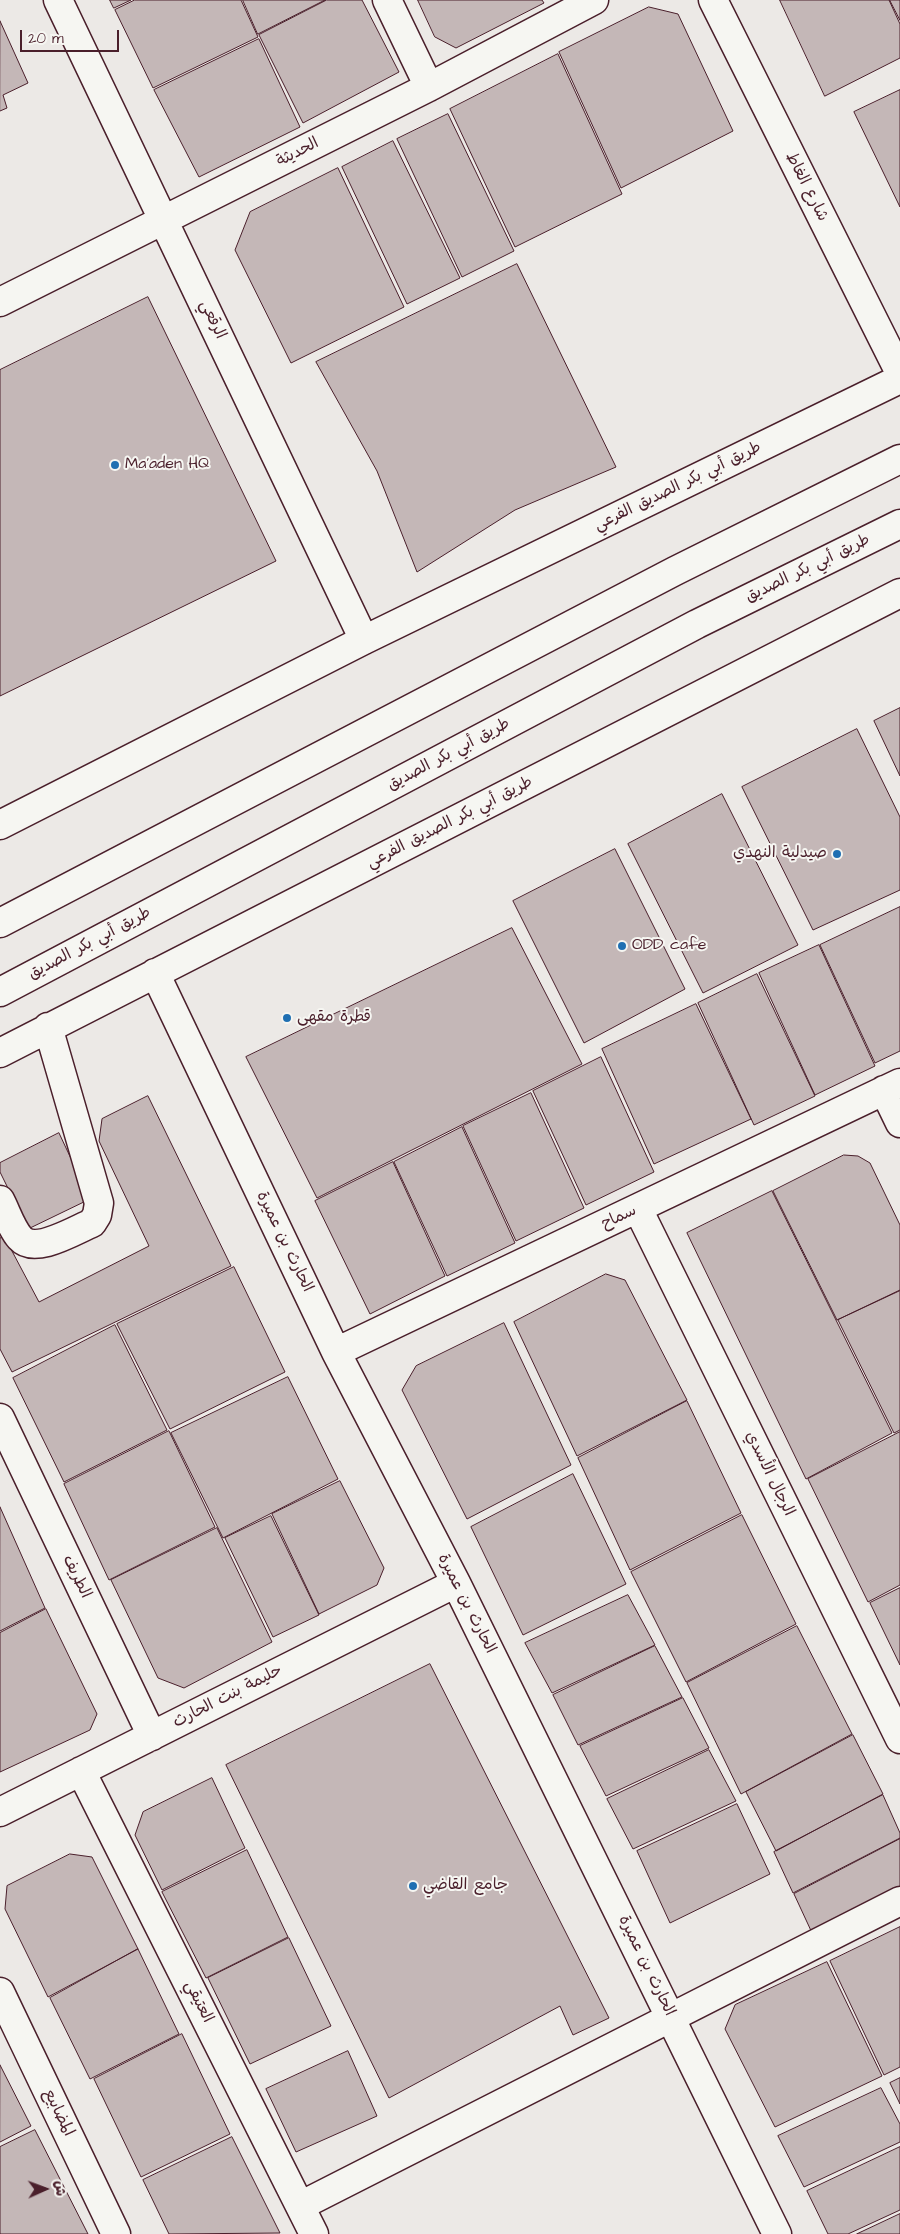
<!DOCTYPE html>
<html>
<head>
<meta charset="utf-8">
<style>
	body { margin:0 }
	#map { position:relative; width:900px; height:2234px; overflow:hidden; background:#ece9e6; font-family:"Architects Daughter","Playpen Sans Arabic",sans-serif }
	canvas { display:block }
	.north { position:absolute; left:20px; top:2164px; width:50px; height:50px; -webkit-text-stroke:4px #f6f6f2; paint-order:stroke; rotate:88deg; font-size:14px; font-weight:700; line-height:20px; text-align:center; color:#4a1f2b }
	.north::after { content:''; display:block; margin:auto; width:18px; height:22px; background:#4a1f2b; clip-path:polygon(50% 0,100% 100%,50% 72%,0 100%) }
	.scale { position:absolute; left:20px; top:30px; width:99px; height:22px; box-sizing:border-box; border:2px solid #4a1f2b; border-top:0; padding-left:6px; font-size:15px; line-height:18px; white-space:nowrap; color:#4a1f2b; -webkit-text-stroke:4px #f6f6f2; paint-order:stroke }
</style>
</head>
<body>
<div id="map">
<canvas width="900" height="2234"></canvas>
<div class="north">ش</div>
<div class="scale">20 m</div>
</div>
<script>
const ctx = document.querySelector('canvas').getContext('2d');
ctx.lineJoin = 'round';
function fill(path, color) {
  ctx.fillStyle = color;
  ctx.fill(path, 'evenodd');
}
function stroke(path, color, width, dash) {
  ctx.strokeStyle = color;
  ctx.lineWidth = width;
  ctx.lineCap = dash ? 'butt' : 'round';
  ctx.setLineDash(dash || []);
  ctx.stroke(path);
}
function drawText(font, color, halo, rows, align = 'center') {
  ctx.font = font + ' "Architects Daughter","Playpen Sans Arabic",sans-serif';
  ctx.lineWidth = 4;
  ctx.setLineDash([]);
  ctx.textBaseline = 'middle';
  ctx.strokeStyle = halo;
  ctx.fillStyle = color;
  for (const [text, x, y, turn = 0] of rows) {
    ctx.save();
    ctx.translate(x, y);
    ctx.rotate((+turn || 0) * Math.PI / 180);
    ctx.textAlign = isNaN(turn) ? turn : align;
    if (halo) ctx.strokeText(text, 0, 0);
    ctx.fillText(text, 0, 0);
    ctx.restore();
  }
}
const building = new Path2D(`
	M110,0H131L114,8Z
	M135,0H241L258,37L153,88L115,10Z
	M243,0H325L258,34Z
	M327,0H362L399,72L303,123L259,35Z
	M418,0H542L544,3L456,48L435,37Z
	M780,0H889L900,24V58L825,96Z
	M890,0H900V20Z
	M649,7L678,14L733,131L621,188L559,52Z
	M0,21L28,83L3,95L7,108L0,111Z
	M259,39L300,127L199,177L154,90Z
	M558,54L622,194L515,247L450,109Z
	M900,90V207L854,112Z
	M448,114L514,251L462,277L397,139Z
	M393,141L460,278L407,304L342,167Z
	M338,168L404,307L291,363L235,250L250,212Z
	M517,264L616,467L515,510L417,572L377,471L316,362Z
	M148,297L276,561L0,696V370Z
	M900,708V776L874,721Z
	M857,729L900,817V890L813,930L742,787Z
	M722,794L798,945L703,993L628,844Z
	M615,849L685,989L584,1043L513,901Z
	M900,907V1051L875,1063L820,945Z
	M512,928L582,1064L317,1198L246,1057Z
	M819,945L875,1066L815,1095L759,973Z
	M757,974L815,1096L754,1125L698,1003Z
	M696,1004L751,1119L654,1164L602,1049Z
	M601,1057L654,1172L586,1205L533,1091Z
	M531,1093L584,1208L516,1241L463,1126Z
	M148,1096L231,1266L12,1372L0,1349V1238L4,1236L39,1302L149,1246L99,1141L102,1119Z
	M462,1127L515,1243L447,1276L394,1162Z
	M59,1133L90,1199L28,1229L0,1172V1163Z
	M844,1155L858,1156L870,1163L900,1225V1290L837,1320L773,1191Z
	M393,1162L445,1276L370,1314L315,1201Z
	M772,1191L892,1433L806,1479L687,1233Z
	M234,1267L285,1372L170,1429L117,1324Z
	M606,1274L625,1280L687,1400L577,1456L514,1322Z
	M900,1291V1430L894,1433L838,1320Z
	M504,1323L571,1465L467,1519L402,1390L416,1366Z
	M115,1325L167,1430L64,1482L13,1378Z
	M288,1377L338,1479L223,1538L171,1433Z
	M687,1401L741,1513L630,1570L578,1458Z
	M169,1431L215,1527L109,1580L64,1484Z
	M900,1432V1585L868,1602L808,1479Z
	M573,1474L626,1584L523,1635L471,1527Z
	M340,1481L384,1568L377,1585L319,1614L272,1514Z
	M0,1507L45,1608L0,1631Z
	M742,1515L796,1624L686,1682L631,1572Z
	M271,1516L319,1615L273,1637L225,1538Z
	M217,1528L272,1642L184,1688L158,1678L111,1580Z
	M900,1588V1665L870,1603Z
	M628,1595L655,1645L552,1693L525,1643Z
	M46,1609L97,1714L90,1730L0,1772V1633Z
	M797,1626L852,1734L741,1794L687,1683Z
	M655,1646L682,1697L578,1745L553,1695Z
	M430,1664L609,2018L573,2035L560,2006L389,2098L226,1765Z
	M683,1698L709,1748L606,1796L580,1746Z
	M853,1735L883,1794L776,1851L746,1792Z
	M709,1750L736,1801L633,1849L607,1799Z
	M212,1778L245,1848L162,1890L135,1835L143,1812Z
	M883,1795L900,1833V1838L793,1893L774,1852Z
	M737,1804L770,1874L670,1923L637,1851Z
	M900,1839V1891L813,1935L794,1894Z
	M247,1850L288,1937L206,1978L162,1892Z
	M70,1854L92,1857L138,1949L48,1997L5,1909L7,1886Z
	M900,1927V2067L884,2075L830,1961Z
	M289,1938L331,2026L250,2064L208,1978Z
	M138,1949L179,2034L90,2079L50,1998Z
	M827,1962L882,2076L775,2127L725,2029L735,2005Z
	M182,2034L230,2134L141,2177L94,2079Z
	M348,2051L377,2116L296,2152L266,2089Z
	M0,2065L31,2126L0,2142Z
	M900,2078V2104L890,2083Z
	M881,2088L900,2124V2142L804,2187L778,2136Z
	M35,2130L88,2234H0V2147Z
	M232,2137L280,2233L169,2234L143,2180Z
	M900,2147V2210L848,2234H828L807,2191Z
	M900,2214V2234H857Z`);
fill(building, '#c4b7b7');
stroke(building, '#4a1f2b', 1);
const minor = new Path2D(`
	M58,0L364,640
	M387,0L429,87
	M713,0L900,373
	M0,302L429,87L594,0
	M0,825L364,640L900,379
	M155,973L336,1352L456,1583L777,2234
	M0,1053L900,593
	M884,1090L900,1123
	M0,1200C6,1211 11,1228 20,1238C35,1255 75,1230 92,1223L97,1215L99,1203L48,1027
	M638,1209L900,1739
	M336,1352L900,1083
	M0,1418L152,1736
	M81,1771L314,2234
	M0,1812L456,1583
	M0,1992L116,2234
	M300,2206L900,1901`);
const major = new Path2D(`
	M0,923L675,571L900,459
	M0,992L697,624L900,524`);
stroke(minor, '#4a1f2b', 31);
stroke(major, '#4a1f2b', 31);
stroke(minor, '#f6f6f2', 28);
stroke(major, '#f6f6f2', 28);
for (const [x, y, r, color] of [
	[115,465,5,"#1f6fb2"],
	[837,854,5,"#1f6fb2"],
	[622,946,5,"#1f6fb2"],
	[287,1018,5,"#1f6fb2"],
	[413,1886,5,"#1f6fb2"]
]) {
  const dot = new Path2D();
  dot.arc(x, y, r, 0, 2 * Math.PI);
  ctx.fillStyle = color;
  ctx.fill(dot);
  stroke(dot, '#f6f6f2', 2);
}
drawText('16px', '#4a1f2b', '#f6f6f2', [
	["الحديثة",298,153,-27],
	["شارع الغاط",806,187,63],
	["الرقعي",212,320,65],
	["طريق أبي بكر الصديق الفرعي",678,487,-26],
	["طريق أبي بكر الصديق",808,569,-26],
	["طريق أبي بكر الصديق",449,755,-28],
	["طريق أبي بكر الصديق الفرعي",450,823,-27],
	["طريق أبي بكر الصديق",90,944,-28],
	["سماح",619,1218,-25],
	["الحارث بن عميرة",284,1242,64],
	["الرجال الأسدي",769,1474,64],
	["الطريف",76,1577,64],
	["الحارث بن عميرة",466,1604,63],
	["حليمة بنت الحارث",228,1697,-27],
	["الحارث بن عميرة",646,1966,64],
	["العتيقي",198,2002,63],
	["المضابيع",58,2113,64]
]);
drawText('16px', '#4a1f2b', '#f6f6f2', [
	["Ma'aden HQ",125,465],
	["صيدلية النهدي",827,854,"right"],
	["ODD cafe",632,946],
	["قطرة مقهى",297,1018],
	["جامع القاضي",423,1886]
], 'left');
</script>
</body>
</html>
